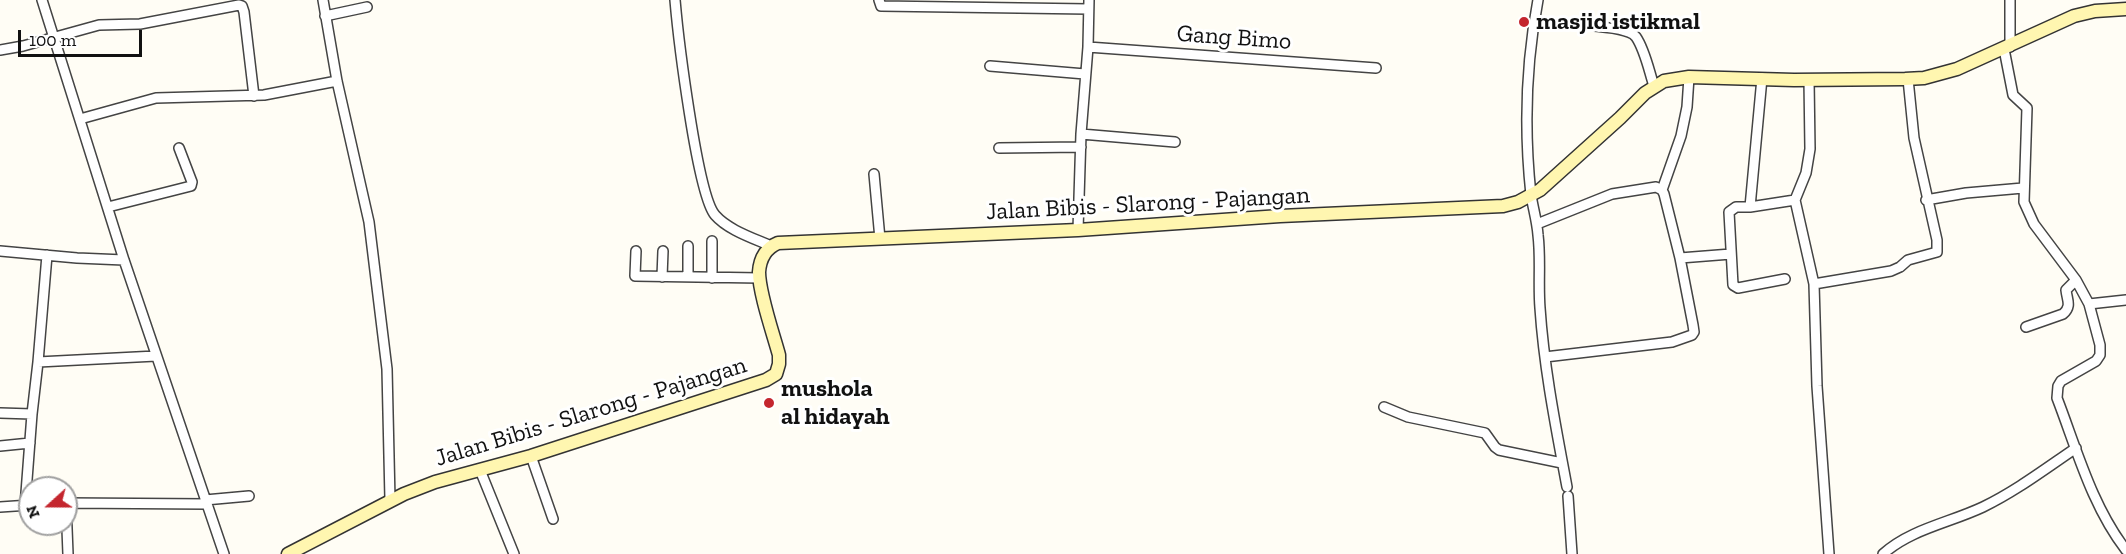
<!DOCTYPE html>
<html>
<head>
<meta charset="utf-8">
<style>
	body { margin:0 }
	#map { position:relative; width:2126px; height:554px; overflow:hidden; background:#fffdf5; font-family:"Zilla Slab",serif }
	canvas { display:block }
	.north { position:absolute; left:18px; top:476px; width:60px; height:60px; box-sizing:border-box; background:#fff; border:2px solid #a0a0a0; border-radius:50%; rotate:249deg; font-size:16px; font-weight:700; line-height:24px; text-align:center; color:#111 }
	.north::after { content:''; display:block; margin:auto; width:21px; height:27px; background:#c4262e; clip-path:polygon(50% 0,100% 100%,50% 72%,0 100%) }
	.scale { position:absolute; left:18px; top:30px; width:124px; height:27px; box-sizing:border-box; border:3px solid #111; border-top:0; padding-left:8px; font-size:18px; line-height:21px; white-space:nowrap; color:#111; -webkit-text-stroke:4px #fff; paint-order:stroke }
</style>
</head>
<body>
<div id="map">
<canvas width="2126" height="554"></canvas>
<div class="north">N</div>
<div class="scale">100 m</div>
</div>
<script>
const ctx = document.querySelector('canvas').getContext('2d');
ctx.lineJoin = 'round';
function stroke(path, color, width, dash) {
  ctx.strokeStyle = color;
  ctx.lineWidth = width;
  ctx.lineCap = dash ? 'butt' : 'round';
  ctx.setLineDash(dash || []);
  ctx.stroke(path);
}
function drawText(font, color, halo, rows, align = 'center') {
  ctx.font = font + ' "Zilla Slab",serif';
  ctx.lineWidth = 6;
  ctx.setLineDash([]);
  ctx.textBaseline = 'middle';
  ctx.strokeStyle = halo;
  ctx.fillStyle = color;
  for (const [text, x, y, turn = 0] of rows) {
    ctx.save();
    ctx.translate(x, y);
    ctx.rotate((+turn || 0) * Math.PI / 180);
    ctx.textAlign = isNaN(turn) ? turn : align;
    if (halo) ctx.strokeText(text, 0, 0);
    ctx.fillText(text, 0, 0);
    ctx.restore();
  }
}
const minor = new Path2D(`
	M42,0L124,260L224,554
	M323,0L337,81L369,222L387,369L390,500
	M675,0C678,35 697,194 715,215C728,230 753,238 771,246
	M879,0L881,6L1088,9
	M1538,0C1526,63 1524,130 1531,195C1533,208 1537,221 1538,235C1541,259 1538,283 1540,308C1544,368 1556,428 1567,487
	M325,16L367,7
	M1534,24C1552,24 1626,24 1636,37C1645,50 1649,71 1654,86
	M1088,47L1376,68
	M2010,47V0
	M2004,49L2013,95L2027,108L2024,202L2034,224L2076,280L2089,304L2100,345V355L2096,361L2061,381L2058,386L2057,398C2077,450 2092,506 2126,550
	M0,50L23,46L99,25L140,24L239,5L242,6L244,12L254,96
	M990,66L1085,74
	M1762,78L1750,207H1736L1729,212L1733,285L1738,288L1785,279
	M80,119L156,98L264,95L337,81
	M1081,134L1175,142
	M999,148L1081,147
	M874,174L880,239
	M1662,190L1681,136L1687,107L1689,77
	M1795,200L1806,173L1810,149L1809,80
	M1926,200L1966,193L2023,188
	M108,207L191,186L192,182L179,148
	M1750,207L1795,200L1814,284L1817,386L1829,554
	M1537,224L1612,194L1656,187L1662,190L1664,194L1680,258L1731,254
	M1078,230L1081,134L1088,47L1089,0
	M712,241V278
	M0,251L77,258L124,260
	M636,251L635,276L760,278
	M47,255L38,362L156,356
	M662,277L663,251
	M688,277V246
	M1814,284L1891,271L1900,267L1908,260L1937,252V240L1914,138L1908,79
	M2089,304L2126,300
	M2026,327L2063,314C2072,306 2067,300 2066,290L2076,280
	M1545,357L1672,342L1692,335L1694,332L1693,325L1680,258
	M1384,407L1408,417L1485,433L1495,447L1499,450L1562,463
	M0,413L32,414L38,362
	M0,446L30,443
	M531,456L553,519
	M480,470L514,554
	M1568,496L1572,554
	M205,500L249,496
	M66,503L207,504
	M66,503L68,554
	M25,506L32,414
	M0,507L30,505
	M1883,554C1911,529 1949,523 1983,507C2016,491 2045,469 2076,448`);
const secondary = new Path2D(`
	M288,554L404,494L435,482L531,456L766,380L776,374L779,364V355C773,333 759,293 759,272C760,258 766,248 778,243L1078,230L1280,216L1503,206L1518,202L1540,190L1620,118L1645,93L1664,81L1689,77L1794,80L1905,79L1924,78L1957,69L2074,16L2095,11L2126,9`);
stroke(minor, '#444', 12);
stroke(secondary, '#333', 15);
stroke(minor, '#fff', 9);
stroke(secondary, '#fff6b0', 12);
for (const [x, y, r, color] of [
	[1524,22,6,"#c4262e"],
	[769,403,6,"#c4262e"]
]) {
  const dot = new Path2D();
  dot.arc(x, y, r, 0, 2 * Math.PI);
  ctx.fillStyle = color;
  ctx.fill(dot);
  stroke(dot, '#fff', 2);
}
drawText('bold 24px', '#111', '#fff', [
	["masjid istikmal",1536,22],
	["mushola",781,389],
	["al hidayah",781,417]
], 'left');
drawText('24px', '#111', '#fff', [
	["Gang Bimo",1234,38,4],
	["Jalan Bibis - Slarong - Pajangan",1148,204,-3],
	["Jalan Bibis - Slarong - Pajangan",591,412,-17]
]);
</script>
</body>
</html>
